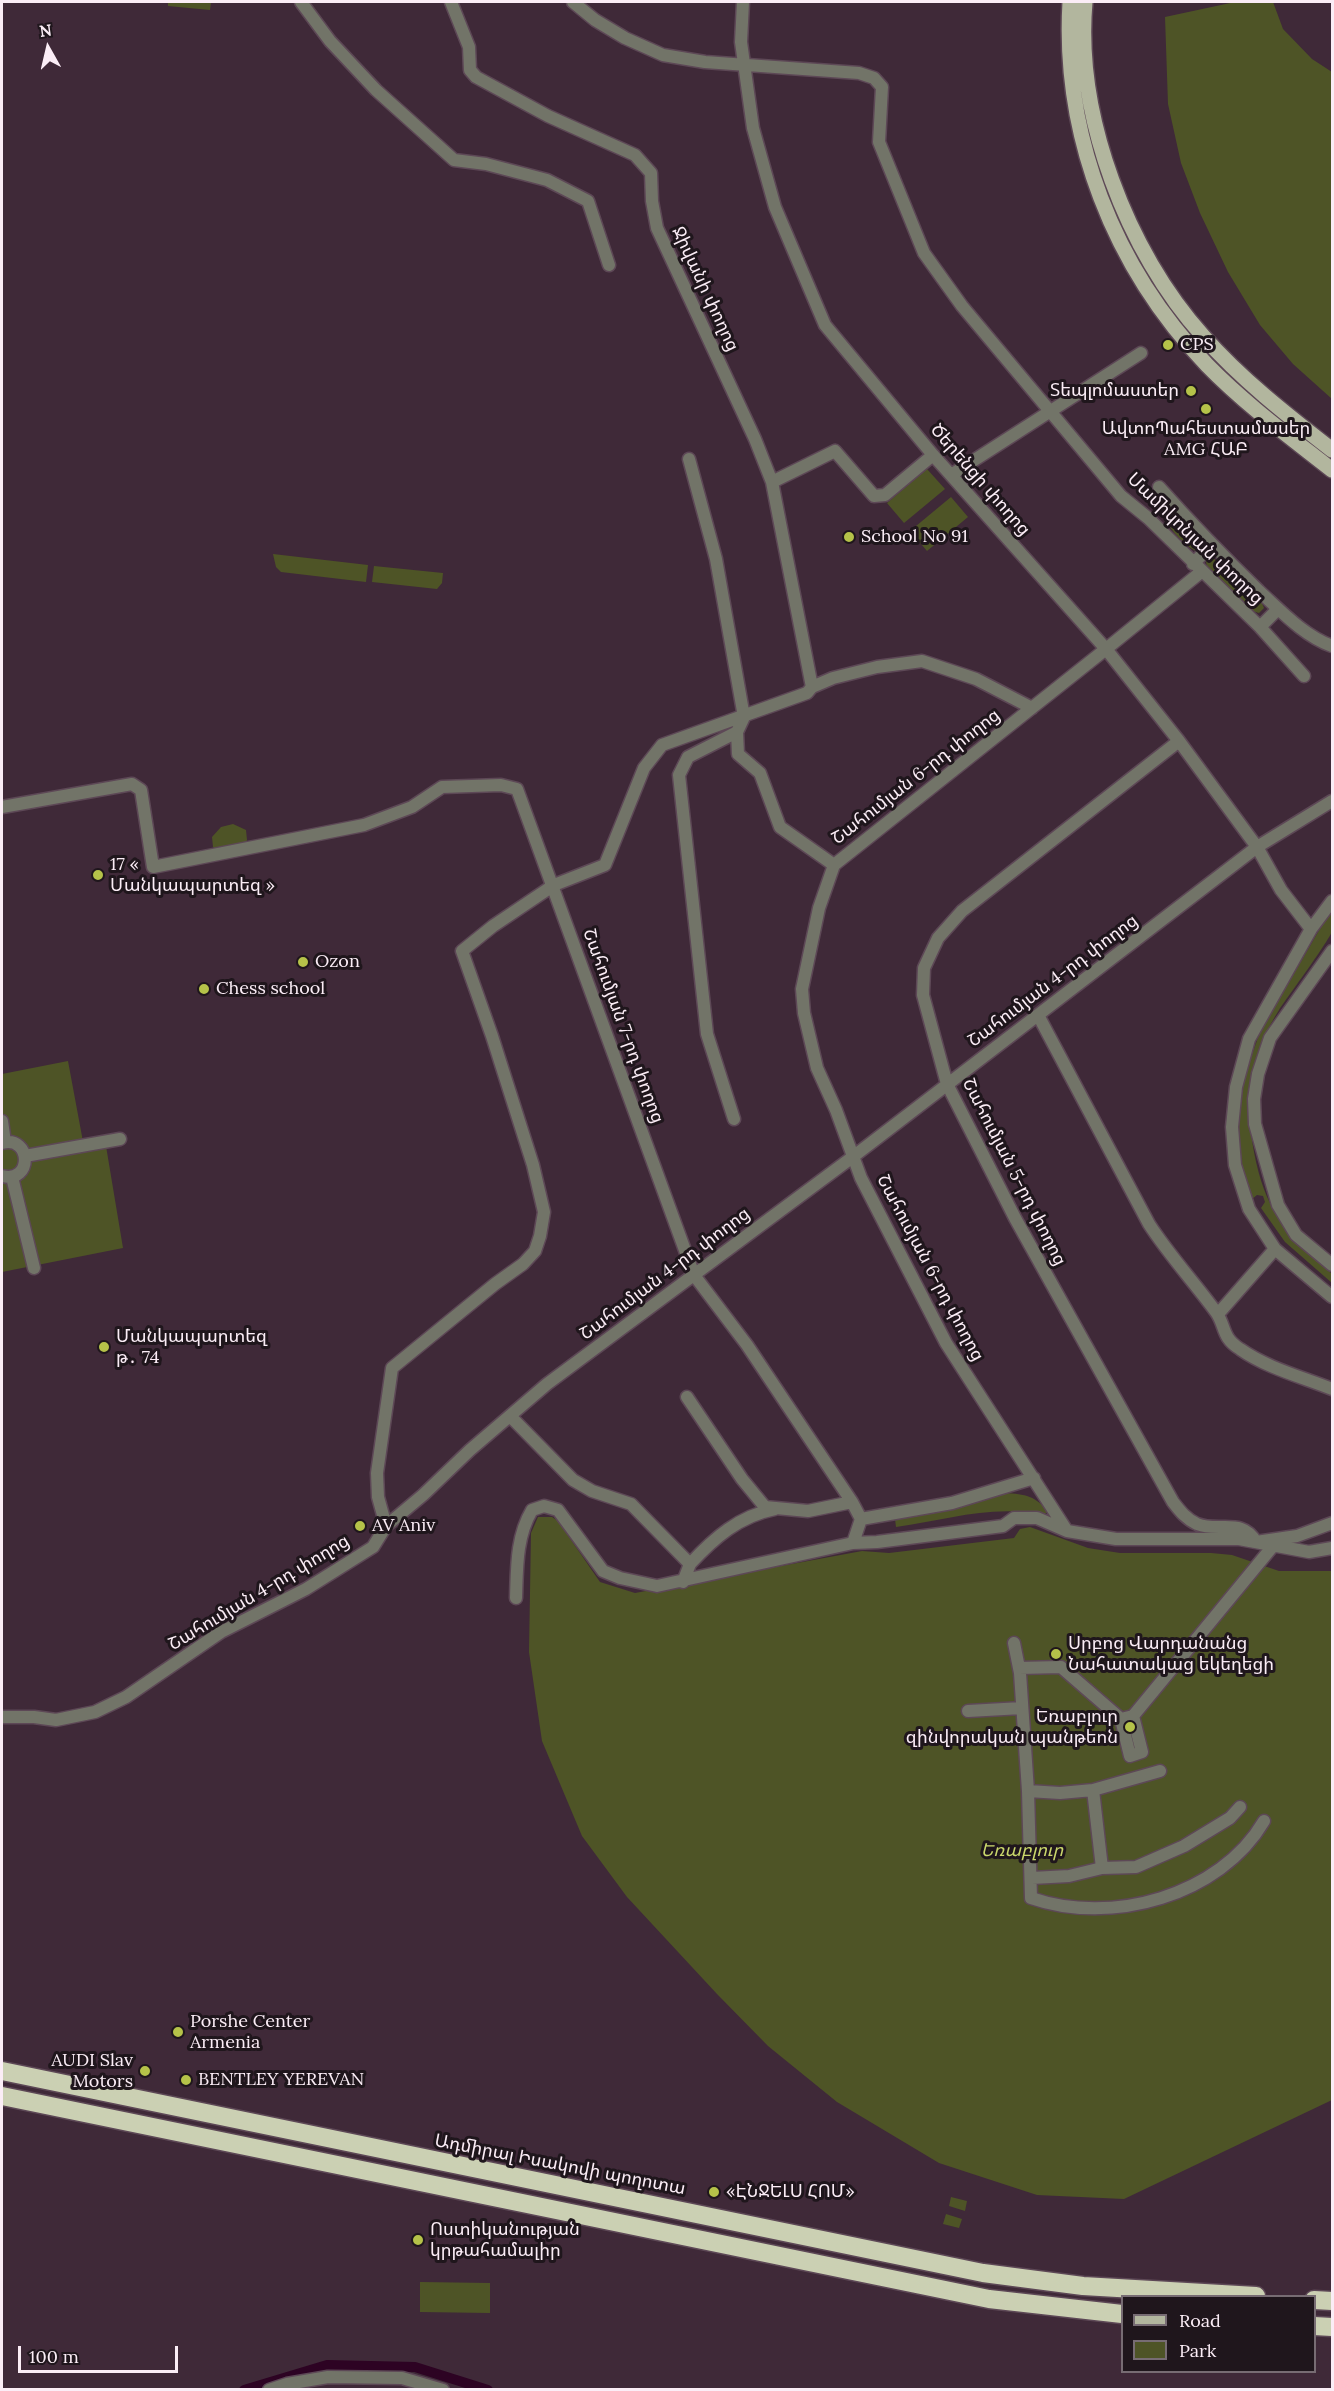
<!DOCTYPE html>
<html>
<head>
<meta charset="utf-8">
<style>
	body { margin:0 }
	#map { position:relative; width:1334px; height:2391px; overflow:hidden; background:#3f2938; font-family:Lora,serif }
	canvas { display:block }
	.frame { position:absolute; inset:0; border:3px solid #fbedf6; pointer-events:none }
	.legend { position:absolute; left:1121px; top:2295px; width:195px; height:78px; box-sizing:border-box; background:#1f161c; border:2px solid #776c73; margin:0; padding:8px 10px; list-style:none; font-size:18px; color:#fbedf6 }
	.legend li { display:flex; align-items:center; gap:12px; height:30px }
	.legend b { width:30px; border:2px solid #776c73 }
	.north { position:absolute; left:18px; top:18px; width:60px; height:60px; -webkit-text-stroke:4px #1f161c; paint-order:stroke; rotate:352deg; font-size:16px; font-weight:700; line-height:24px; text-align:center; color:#fbedf6 }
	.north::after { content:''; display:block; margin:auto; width:21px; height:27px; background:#fbedf6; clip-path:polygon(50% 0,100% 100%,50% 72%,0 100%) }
	.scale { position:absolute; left:18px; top:2346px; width:160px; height:27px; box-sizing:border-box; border:3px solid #fbedf6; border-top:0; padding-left:8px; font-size:18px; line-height:21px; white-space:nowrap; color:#fbedf6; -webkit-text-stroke:4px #1f161c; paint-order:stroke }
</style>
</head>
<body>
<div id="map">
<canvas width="1334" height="2391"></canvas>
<div class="frame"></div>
<ul class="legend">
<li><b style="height:8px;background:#b2b69e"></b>Road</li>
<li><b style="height:16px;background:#4e5426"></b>Park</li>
</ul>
<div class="north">N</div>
<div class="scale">100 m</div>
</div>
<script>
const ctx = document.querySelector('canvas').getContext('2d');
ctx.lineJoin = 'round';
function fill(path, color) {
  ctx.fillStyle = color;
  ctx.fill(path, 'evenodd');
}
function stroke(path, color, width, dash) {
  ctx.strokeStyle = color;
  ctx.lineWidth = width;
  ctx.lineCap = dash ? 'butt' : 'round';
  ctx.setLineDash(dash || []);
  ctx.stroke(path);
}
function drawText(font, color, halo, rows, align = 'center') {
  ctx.font = font + ' Lora,"Noto Sans Armenian",serif';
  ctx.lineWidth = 6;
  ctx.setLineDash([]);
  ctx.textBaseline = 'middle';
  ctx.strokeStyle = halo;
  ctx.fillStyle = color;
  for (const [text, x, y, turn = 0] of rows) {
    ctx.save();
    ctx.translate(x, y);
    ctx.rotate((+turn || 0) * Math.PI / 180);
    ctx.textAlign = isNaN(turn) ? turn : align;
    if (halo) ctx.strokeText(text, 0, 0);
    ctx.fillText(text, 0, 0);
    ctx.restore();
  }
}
fill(new Path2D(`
	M168,2H211L210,10L168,6Z
	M1235,2H1273L1283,29L1312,59L1332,72V399L1293,364L1260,325L1228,272L1200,213L1181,163L1168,104L1165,17Z
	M927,469L945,489L904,523L887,503Z
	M951,497L968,517L927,551L910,531Z
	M1170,512C1181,515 1199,535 1202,546L1197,551C1187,549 1166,526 1165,516Z
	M273,554L368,565L366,582L281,572L276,567Z
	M1212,557L1261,601L1264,608L1259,613L1252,611L1207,568L1206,561Z
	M374,566L443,573L442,583L437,589L372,582Z
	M233,824L246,830L247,840L244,848L219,852L213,847L212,837L221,827Z
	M1332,908C1332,916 1334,924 1332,931C1331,938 1287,998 1279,1010C1267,1029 1257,1051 1252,1073C1244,1109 1254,1178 1274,1210C1289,1235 1311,1255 1332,1274V1283L1285,1242L1261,1208L1265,1202L1263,1196L1257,1195L1252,1199L1237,1159L1235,1124L1244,1077L1260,1032Z
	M68,1061L84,1147L106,1146L123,1248L2,1272V1074Z
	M1001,1493C1023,1494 1033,1494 1048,1511L1044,1515C992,1504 947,1520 896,1527L895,1519Z
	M538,1517H552L558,1521L600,1582L635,1593L862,1551L889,1553L1014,1538L1020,1529L1030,1527L1088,1548L1120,1553H1211L1232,1555L1279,1571H1332V2100L1124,2199L1037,2195L939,2163L837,2102L768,2046L717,1994L627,1897L582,1836L542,1741L529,1652L531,1533Z
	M951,2197L967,2201L965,2211L949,2206Z
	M946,2214L962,2219L959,2228L943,2224Z
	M420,2282L490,2283V2313L420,2312Z`), '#4e5426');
stroke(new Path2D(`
	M244,2390L327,2365L415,2367L488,2390`), '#2d0323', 10);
const minor = new Path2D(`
	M301,2L330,41L376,90L454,160L486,164L547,180L588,201L609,265
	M451,2L469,47L470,70L476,77L548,116L635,155L651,173L652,201L657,228L755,439L772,482L812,687
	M573,2L595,20L625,38L663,55L705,62L859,73L874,78L882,87L879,142L924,253L962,306L1121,496L1148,518L1260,627L1304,676
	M743,2L741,42L753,128L775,207L825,325L933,455L1106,649L1179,741L1257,847L1281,890L1311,929
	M689,459L716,559L744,717L737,732L738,754L760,773L780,827L834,865
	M951,475L1141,353
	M772,482L835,451L874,496L885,495L933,455
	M1159,487C1191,523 1224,557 1259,591C1281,611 1304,636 1332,646
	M1193,564L1211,545
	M1260,627L1278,609
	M1179,741L962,911L938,938L924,968L923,995L947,1084L1015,1218L1173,1502C1180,1511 1186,1519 1197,1524C1219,1533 1242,1517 1256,1542L1297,1536L1332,1523
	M2,807L132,784L141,790L153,867L364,825L412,807L442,787L501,785L517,789L694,1275L747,1345L852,1502L861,1519L853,1543
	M1332,901L1311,929L1249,1039L1236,1087L1232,1127L1235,1165L1249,1209L1275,1249L1332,1297
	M1332,951L1270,1038L1258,1074L1254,1099L1255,1124L1278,1205L1296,1235L1332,1265
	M1038,1015L1149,1224C1169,1255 1194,1282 1216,1312C1226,1326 1221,1337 1240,1349C1267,1368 1302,1377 1332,1389
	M734,1119L707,1034L679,775L688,757L737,732
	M2,1121L5,1142
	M2,1143C32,1135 33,1184 2,1176
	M25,1156L120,1139
	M12,1177L34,1268
	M1218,1314L1275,1249
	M687,1397L742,1479L765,1507L808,1511L852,1502
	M511,1417L573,1480L592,1491L631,1504L690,1564L683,1582
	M861,1519L952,1503L1034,1478
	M386,1526L378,1497L377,1473L392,1368L495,1284L523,1264L535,1251L540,1236L544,1212L533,1165L492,1036L462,951L493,926L554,885L605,865L644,768L662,745L807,693L812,687L833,678L877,667L922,661L976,679L1032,708
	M1067,1531L946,1343L861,1178L836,1110L817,1068L804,1013L802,989L819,908L834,865L1106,649L1201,572
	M690,1564C714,1538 739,1516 775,1509
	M516,1598C517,1568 516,1537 532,1510L544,1506L558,1510L603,1571L620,1578L657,1586L853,1543L877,1542L1003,1526L1014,1518H1037L1067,1531L1116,1539H1239L1309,1552L1332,1548
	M1014,1643L1020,1673L1028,1791L1031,1898C1111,1926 1220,1896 1264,1821
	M1019,1668L1061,1667L1121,1719L1133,1716L1273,1546
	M968,1711L1022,1708
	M2,1717H34L56,1720L95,1712L126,1697L221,1632L306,1589L373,1547L386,1526L423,1495L470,1450L547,1384L854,1156L1257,847L1332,801
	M1121,1719L1130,1756L1142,1752L1133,1716
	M1093,1790L1102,1868
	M1028,1791L1060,1793L1093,1790L1160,1771
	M1032,1878L1069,1876L1102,1868L1136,1867L1184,1846L1230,1818L1240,1807
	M269,2390L287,2384L328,2377L402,2378L443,2390`);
const major = new Path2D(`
	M1070,2C1062,136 1114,268 1207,365C1245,404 1290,437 1332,470
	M1085,2C1075,115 1127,252 1203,336C1241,379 1287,415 1332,450`);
const highway = new Path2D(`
	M2,2071L983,2273L1083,2286L1256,2296
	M2,2096L989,2299L1122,2314
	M1314,2300L1332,2301
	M1314,2326L1332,2327`);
stroke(minor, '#5d4856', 15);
stroke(major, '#5d4856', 18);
stroke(highway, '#5d4856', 21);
stroke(minor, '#727468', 12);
stroke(major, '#b2b69e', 15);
stroke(highway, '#cbd0b3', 18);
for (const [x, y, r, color] of [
	[1168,345,6,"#b5c249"],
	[1191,391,6,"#b5c249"],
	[1206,409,6,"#b5c249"],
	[849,537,6,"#b5c249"],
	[98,875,6,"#b5c249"],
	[303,962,6,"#b5c249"],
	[204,989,6,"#b5c249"],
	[104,1347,6,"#b5c249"],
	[360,1526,6,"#b5c249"],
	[1056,1654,6,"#b5c249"],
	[1130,1727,6,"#b5c249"],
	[178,2032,6,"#b5c249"],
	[145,2071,6,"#b5c249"],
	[186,2080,6,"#b5c249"],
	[714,2192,6,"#b5c249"],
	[418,2240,6,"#b5c249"]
]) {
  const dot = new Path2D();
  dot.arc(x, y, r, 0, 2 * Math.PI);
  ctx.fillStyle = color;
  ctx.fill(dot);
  stroke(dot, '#1f161c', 2);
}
drawText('18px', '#fbedf6', '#1f161c', [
	["Ջիվանի փողոց",705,289,65],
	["Ծերենցի փողոց",980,480,49],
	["Մամիկոնյան փողոց",1195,539,44],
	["Շահումյան 6-րդ փողոց",916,777,-38],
	["Շահումյան 4-րդ փողոց",1053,981,-37],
	["Շահումյան 7-րդ փողոց",623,1026,70],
	["Շահումյան 5-րդ փողոց",1014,1172,63],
	["Շահումյան 6-րդ փողոց",930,1268,62],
	["Շահումյան 4-րդ փողոց",665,1274,-37],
	["Շահումյան 4-րդ փողոց",259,1593,-31],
	["Ադմիրալ Իսակովի պողոտա",560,2165,11]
]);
drawText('18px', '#fbedf6', '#1f161c', [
	["CPS",1180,345],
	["Տեպլոմաստեր",1179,391,"right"],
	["ԱվտոՊահեստամասեր",1206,429,"center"],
	["AMG ՀԱԲ",1206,450,"center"],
	["School No 91",861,537],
	["17 «",110,865],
	["Մանկապարտեզ »",110,886],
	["Ozon",315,962],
	["Chess school",216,989],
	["Մանկապարտեզ",116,1337],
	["թ․ 74",116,1358],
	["AV Aniv",372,1526],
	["Սրբոց Վարդանանց",1068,1644],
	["Նահատակաց եկեղեցի",1068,1665],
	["Եռաբլուր",1118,1717,"right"],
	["զինվորական պանթեոն",1118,1738,"right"],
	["Porshe Center",190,2022],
	["Armenia",190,2043],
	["AUDI Slav",133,2061,"right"],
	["Motors",133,2082,"right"],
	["BENTLEY YEREVAN",198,2080],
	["«ԷՆՋԵԼՍ ՀՈՄ»",726,2192],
	["Ոստիկանության",430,2230],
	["կրթահամալիր",430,2251]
], 'left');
drawText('italic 18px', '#cad76c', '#1f161c', [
	["Եռաբլուր",1022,1851]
]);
</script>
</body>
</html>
